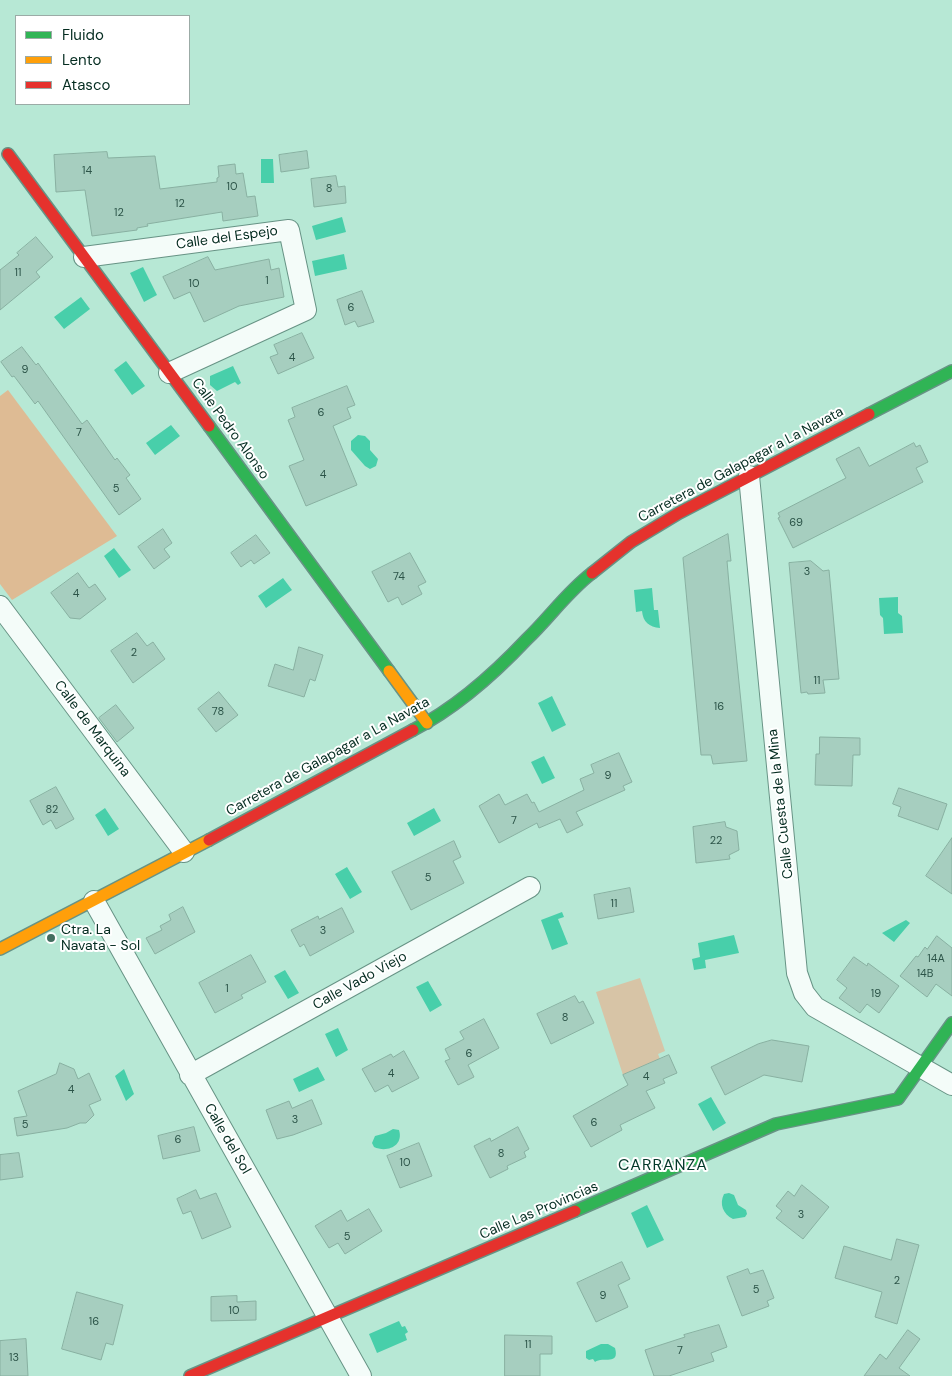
<!DOCTYPE html>
<html>
<head>
<meta charset="utf-8">
<style>
	body { margin:0 }
	#map { position:relative; width:952px; height:1376px; overflow:hidden; background:#b7e8d5; font-family:"DM Sans",sans-serif }
	canvas { display:block }
	.legend { position:absolute; left:15px; top:15px; width:175px; height:90px; box-sizing:border-box; background:#fff; border:1px solid #9baba6; margin:0; padding:6px 9px; list-style:none; font-size:15px; color:#042c20 }
	.legend li { display:flex; align-items:center; gap:10px; height:25px }
	.legend b { width:25px; border:1px solid #9baba6 }
</style>
</head>
<body>
<div id="map">
<canvas width="952" height="1376"></canvas>
<ul class="legend">
<li><b style="height:6px;background:#30b455"></b>Fluido</li>
<li><b style="height:6px;background:#ff9f0a"></b>Lento</li>
<li><b style="height:6px;background:#e5322d"></b>Atasco</li>
</ul>
</div>
<script>
const ctx = document.querySelector('canvas').getContext('2d');
ctx.lineJoin = 'round';
function fill(path, color) {
  ctx.fillStyle = color;
  ctx.fill(path, 'evenodd');
}
function stroke(path, color, width, dash) {
  ctx.strokeStyle = color;
  ctx.lineWidth = width;
  ctx.lineCap = dash ? 'butt' : 'round';
  ctx.setLineDash(dash || []);
  ctx.stroke(path);
}
function drawText(font, color, halo, rows, align = 'center') {
  ctx.font = font + ' "DM Sans",sans-serif';
  ctx.lineWidth = 4;
  ctx.setLineDash([]);
  ctx.textBaseline = 'middle';
  ctx.strokeStyle = halo;
  ctx.fillStyle = color;
  for (const [text, x, y, turn = 0] of rows) {
    ctx.save();
    ctx.translate(x, y);
    ctx.rotate((+turn || 0) * Math.PI / 180);
    ctx.textAlign = isNaN(turn) ? turn : align;
    if (halo) ctx.strokeText(text, 0, 0);
    ctx.fillText(text, 0, 0);
    ctx.restore();
  }
}
fill(new Path2D(`
	M640,978L665,1051L658,1054L660,1059L623,1075L596,992Z`), '#d7c4a6');
fill(new Path2D(`
	M8,390L117,536L12,600L0,584V396Z`), '#debb94');
fill(new Path2D(`
	M261,159H273L274,183H261Z
	M342,217L346,232L316,240L312,226Z
	M344,254L347,269L315,276L312,261Z
	M143,267L157,295L144,302L130,273Z
	M81,297L90,309L64,329L54,317Z
	M126,361L145,386L132,395L114,370Z
	M233,366L241,383L238,385L235,382L217,391L210,385V376Z
	M171,425L180,436L155,455L146,443Z
	M358,435L365,436L370,441V450L378,459L376,466L370,469L365,466L351,450V441Z
	M114,548L131,570L119,578L104,556Z
	M283,578L292,590L266,608L258,596Z
	M652,588L654,610H658L660,628C649,627 643,622 642,611L636,612L634,590Z
	M898,597V613L902,616L903,633L884,634L883,618L880,615L879,598Z
	M552,696L566,725L552,732L538,703Z
	M544,756L555,778L542,784L531,762Z
	M105,808L119,829L108,836L95,815Z
	M434,808L441,821L414,836L407,823Z
	M347,867L362,892L350,899L335,874Z
	M562,912L564,917L558,919L568,944L552,950L541,920Z
	M906,920L910,923L894,942L882,933Z
	M734,935L739,953L705,960L706,968L694,970L692,959L700,957L698,943Z
	M285,970L299,993L288,999L274,976Z
	M428,981L442,1005L430,1012L416,987Z
	M338,1028L348,1050L336,1057L325,1034Z
	M318,1067L325,1080L299,1092L293,1079Z
	M124,1069L134,1094L126,1101L115,1076Z
	M711,1097L726,1123L713,1131L698,1104Z
	M393,1129L399,1130C404,1146 387,1153 374,1147L372,1143L375,1136L386,1133Z
	M729,1193L734,1195L738,1205L746,1210L747,1214L745,1217L733,1219C723,1214 719,1204 724,1194Z
	M647,1205L664,1240L647,1248L631,1213Z
	M399,1321L402,1327L405,1326L408,1332L405,1334L407,1340L377,1353L369,1334Z
	M601,1344H608L615,1348C620,1366 603,1356 595,1362L593,1359L589,1360L586,1358V1351Z`), '#48cfaa');
const building = new Path2D(`
	M307,151L309,168L281,172L279,155Z
	M107,152L108,158L155,156L160,189L217,182V178L219,177L218,166L235,164L236,174L243,173L247,197L255,196L258,216L223,221L222,212L147,224L148,226L137,228V230L92,236L85,190L56,192L54,155Z
	M336,176L338,187L345,186L346,203L314,207L311,179Z
	M36,237L53,257L36,272L40,277L0,310V270L19,255L17,253Z
	M208,257L215,270L269,259L271,270L279,268L284,297L239,306L204,322L190,292L174,299L163,277Z
	M362,291L374,322L358,327L355,321L345,325L337,300Z
	M302,333L314,358L278,374L270,357L278,354L274,345Z
	M22,347L36,365L38,363L82,424L87,420L115,460L117,458L130,475L126,478L141,499L119,515L38,401L35,404L14,376L12,377L1,362Z
	M347,386L355,405L347,408L351,418L333,426L357,485L306,506L289,466L304,460L288,420L295,417L292,408Z
	M914,443L916,447L920,445L928,462L916,468L923,482L793,548L778,518L780,517L778,513L846,478L836,459L859,447L869,466Z
	M163,529L172,543L164,549L170,557L154,569L138,547Z
	M728,534L731,561H727L729,584L747,761L713,764L711,755H701L683,558Z
	M256,535L270,553L254,564L251,560L241,567L231,553Z
	M410,553L426,582L418,586L422,594L402,605L398,597L388,602L372,572Z
	M811,561L823,571L829,570L839,679L823,680L825,693L808,694L807,692L801,693L789,563Z
	M78,573L89,588L95,584L106,599L80,619L70,618L51,593Z
	M137,633L147,646L153,642L165,659L133,683L111,651Z
	M299,647L323,655L315,681L310,679L304,697L268,686L275,664L293,670Z
	M219,692L238,715L216,732L198,709Z
	M116,705L134,728L117,742L99,718Z
	M820,737L860,738V755H853L852,786L815,785L816,754H819Z
	M619,753L632,782L623,786L625,790L576,812L583,825L567,833L560,819L539,828L537,823L499,843L479,806L499,794L505,805L527,794L532,803L534,802L539,812L584,790L580,779L594,773L591,765Z
	M56,787L74,819L56,829L51,820L43,825L30,801Z
	M899,788L947,804L938,830L898,816L901,807L893,804Z
	M725,822L726,827L737,831L739,850L729,855L730,859L696,863L693,827Z
	M952,838V894L926,876Z
	M454,841L461,857L453,861L464,883L411,910L392,872Z
	M630,888L634,912L598,919L594,895Z
	M183,907L195,932L155,954L146,938L162,930L160,926L171,920L169,915Z
	M342,908L354,932L310,956L304,944L300,947L291,930L318,916L319,919Z
	M937,936L952,948V996L936,984L927,997L900,976L916,956L918,957L925,947L927,949Z
	M251,955L266,982L241,995L243,998L215,1013L199,983Z
	M854,957L867,966L868,963L899,986L879,1013L867,1004L860,1013L839,998L847,988L837,980Z
	M575,996L579,1003L583,1001L594,1023L551,1044L537,1014Z
	M484,1019L499,1048L468,1065L474,1077L458,1085L445,1061L450,1059L445,1049L464,1039L460,1032Z
	M772,1040L809,1046L802,1082L764,1075L725,1095L711,1067L758,1044Z
	M404,1051L419,1078L392,1092L388,1085L375,1092L362,1069L391,1054L393,1057Z
	M669,1055L677,1073L663,1079L665,1083L646,1091L655,1108L620,1125L622,1130L591,1147L573,1116L628,1085L623,1075Z
	M60,1063L74,1069L78,1079L89,1073L101,1100L89,1105L94,1115L86,1123H80L67,1128L17,1136L14,1118L27,1116L18,1091L56,1074Z
	M312,1100L322,1124L293,1135L277,1139L266,1110L289,1101L292,1108Z
	M194,1127L200,1151L163,1159L158,1136Z
	M518,1127L529,1149L524,1152L526,1157L507,1166L508,1169L490,1178L474,1146L490,1138L491,1141Z
	M419,1143L432,1176L400,1188L387,1156Z
	M19,1153L23,1177L0,1180V1155Z
	M802,1185L829,1207L803,1239L776,1218L782,1211L776,1206L788,1191L794,1196Z
	M196,1190L200,1199L216,1193L231,1227L202,1239L191,1211L183,1214L177,1199Z
	M369,1209L382,1231L345,1254L338,1243L329,1248L315,1226L341,1210L347,1221Z
	M897,1239L919,1245L897,1324L875,1317L882,1292L835,1278L844,1246L891,1260Z
	M622,1262L630,1279L618,1285L628,1307L596,1322L577,1283Z
	M748,1269L750,1274L763,1270L774,1298L767,1301L769,1306L742,1316L727,1277Z
	M77,1292L123,1305L113,1345L106,1343L101,1360L62,1349Z
	M237,1296V1302L256,1301V1320L211,1321V1297Z
	M719,1325L727,1347L711,1353L714,1361L669,1376H654L645,1350L685,1337L684,1335Z
	M908,1330L920,1339L899,1368L910,1376H864L880,1354L886,1359Z
	M505,1335L552,1336V1354H540V1376H505Z
	M26,1339L28,1376H0V1341Z`);
fill(building, '#a6cebf');
stroke(building, '#88b0a1', 1);
const street = new Path2D(`
	M84,257L289,230L306,310L169,373
	M749,476L797,973L804,993L815,1007L952,1085
	M0,606L184,852
	M94,901L361,1376
	M190,1075L530,887`);
const fast = new Path2D(`
	M869,414L952,371
	M209,426L389,671
	M413,730C456,708 494,674 527,639C549,618 568,591 592,573
	M575,1211L776,1124L898,1099L952,1023`);
const slow = new Path2D(`
	M389,671L427,723
	M0,949L209,840`);
const jam = new Path2D(`
	M8,154L209,426
	M592,573L631,542L679,513L869,414
	M209,840L413,730
	M190,1376L575,1211`);
stroke(street, '#679385', 22);
stroke(fast, '#679385', 14);
stroke(slow, '#679385', 14);
stroke(jam, '#679385', 14);
stroke(street, '#f4fcf9', 20);
stroke(fast, '#30b455', 11);
stroke(slow, '#ff9f0a', 11);
stroke(jam, '#e5322d', 11);
for (const [x, y, r, color] of [
	[51,938,5,"#436e5f"]
]) {
  const dot = new Path2D();
  dot.arc(x, y, r, 0, 2 * Math.PI);
  ctx.fillStyle = color;
  ctx.fill(dot);
  stroke(dot, '#fff', 2);
}
drawText('11px', '#2c5448', null, [
	["14",87,171],
	["10",232,187],
	["8",329,189],
	["12",180,204],
	["12",119,213],
	["11",18,273],
	["1",267,281],
	["10",194,284],
	["6",351,308],
	["4",292,358],
	["9",25,370],
	["6",321,413],
	["7",79,433],
	["4",323,475],
	["5",116,489],
	["69",796,523],
	["3",807,572],
	["74",399,577],
	["4",76,594],
	["2",134,653],
	["11",817,681],
	["16",719,707],
	["78",218,712],
	["9",608,776],
	["82",52,810],
	["7",514,821],
	["22",716,841],
	["5",428,878],
	["11",614,904],
	["3",323,931],
	["14A",936,959],
	["14B",925,974],
	["1",227,989],
	["19",876,994],
	["8",565,1018],
	["6",469,1054],
	["4",391,1074],
	["4",646,1077],
	["4",71,1090],
	["3",295,1120],
	["6",594,1123],
	["5",25,1125],
	["6",178,1140],
	["8",501,1154],
	["10",405,1163],
	["3",801,1215],
	["5",347,1237],
	["2",897,1281],
	["5",756,1290],
	["9",603,1296],
	["10",234,1311],
	["16",94,1322],
	["11",528,1345],
	["7",680,1351],
	["13",14,1358]
]);
drawText('14px', '#042c20', '#fff', [
	["Calle del Espejo",227,238,-8],
	["Calle Pedro Alonso",230,429,54],
	["Carretera de Galapagar a La Navata",741,465,-28],
	["Calle de Marquina",92,729,53],
	["Carretera de Galapagar a La Navata",328,757,-29],
	["Calle Cuesta de la Mina",781,804,-96],
	["Calle Vado Viejo",360,981,-29],
	["Calle del Sol",227,1139,60],
	["Calle Las Provincias",539,1211,-23]
]);
drawText('14px', '#042c20', '#fff', [
	["Ctra. La",61,930],
	["Navata - Sol",61,946]
], 'left');
ctx.letterSpacing = '1px';
drawText('16px', '#04392a', '#fff', [
	["CARRANZA",663,1166]
]);
ctx.letterSpacing = '0px';
</script>
</body>
</html>
